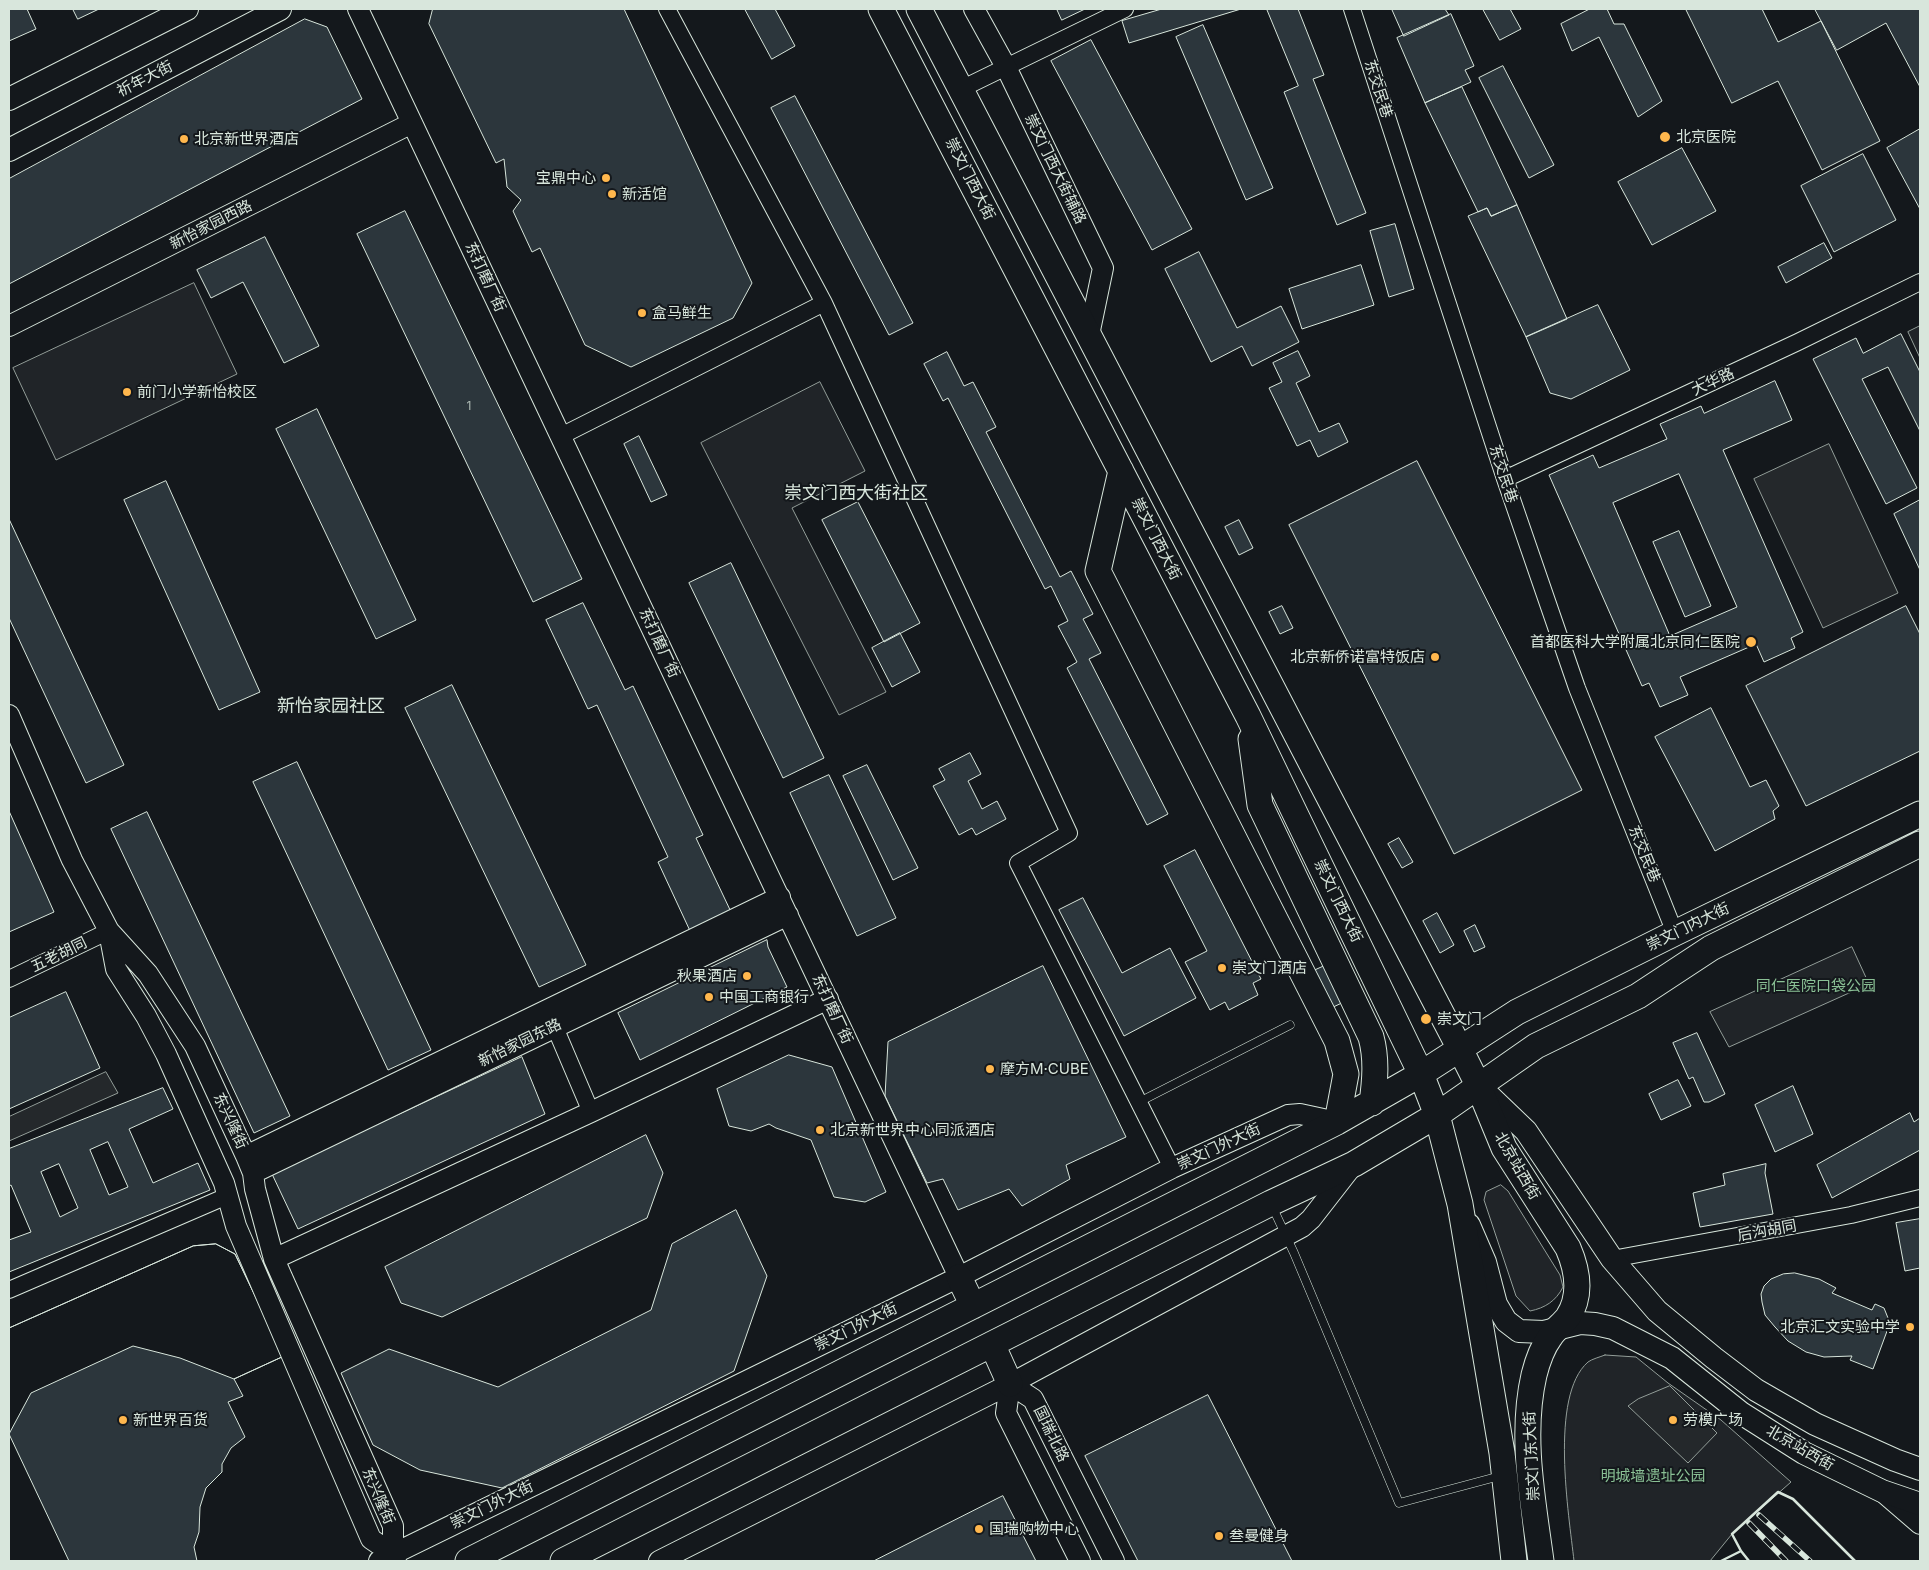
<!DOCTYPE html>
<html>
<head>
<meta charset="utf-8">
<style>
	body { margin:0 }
	#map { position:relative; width:1929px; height:1570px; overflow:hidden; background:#14181c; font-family:Inter,sans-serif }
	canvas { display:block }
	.frame { position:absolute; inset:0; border:10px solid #d8e6dc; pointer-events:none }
</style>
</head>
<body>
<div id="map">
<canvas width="1929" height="1570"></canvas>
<div class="frame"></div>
</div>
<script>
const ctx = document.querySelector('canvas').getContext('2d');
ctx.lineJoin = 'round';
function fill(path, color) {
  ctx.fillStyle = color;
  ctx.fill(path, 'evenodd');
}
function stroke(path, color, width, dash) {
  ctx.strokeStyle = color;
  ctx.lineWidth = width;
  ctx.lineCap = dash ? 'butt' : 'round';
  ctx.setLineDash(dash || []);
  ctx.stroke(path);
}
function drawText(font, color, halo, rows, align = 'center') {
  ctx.font = font + ' Inter,"Noto Sans SC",sans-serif';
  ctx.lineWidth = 4;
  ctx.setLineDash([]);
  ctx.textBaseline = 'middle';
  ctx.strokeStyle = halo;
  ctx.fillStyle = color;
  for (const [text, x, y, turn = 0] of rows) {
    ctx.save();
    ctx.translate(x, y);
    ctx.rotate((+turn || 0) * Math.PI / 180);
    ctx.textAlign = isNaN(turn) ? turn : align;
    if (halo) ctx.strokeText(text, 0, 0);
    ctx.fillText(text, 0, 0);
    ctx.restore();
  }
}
const green = new Path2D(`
	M194,283L237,374L56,460L13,368Z
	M1920,326V358L1908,332Z
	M820,382L865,471L792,508L886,692L839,715L701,443Z
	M1852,947L1869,984L1729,1047L1710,1012Z
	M1501,1185L1508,1191L1560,1275L1563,1287C1556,1301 1545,1308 1530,1311L1516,1296L1484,1200L1486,1192Z
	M1605,1355L1636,1357L1668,1383L1721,1420L1791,1482L1732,1534L1710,1561H1574C1569,1515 1549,1396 1588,1362C1592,1359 1600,1357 1605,1355Z`);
fill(green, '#202428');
stroke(green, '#939e99', 1);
const parking = new Path2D(`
	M1829,444L1898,593L1823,628L1754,479Z
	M106,1072L118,1093L9,1141V1117Z
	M1670,1386L1717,1433L1688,1463L1628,1406L1638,1399Z`);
fill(parking, '#24282b');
stroke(parking, '#939e99', 1);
const building = new Path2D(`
	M9,9H27L36,29L9,41Z
	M73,9H99L78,19Z
	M433,9H624L752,283L733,318L631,367L585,345L540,248L532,252L513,211L521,200L507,187L504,159L496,163L429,24Z
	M745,9H775L795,46L772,59Z
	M1057,9H1085L1062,20Z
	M1162,9H1241L1129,43L1122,21Z
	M1267,9H1298L1324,75L1313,79L1366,213L1337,225L1284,92L1298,86Z
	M1392,9H1445L1449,15L1404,36Z
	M1483,9H1510L1521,29L1500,40Z
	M1590,9H1607L1614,24H1624L1662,101L1638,117L1599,37L1572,51L1561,24Z
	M1686,9H1762L1778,42L1821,21L1880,141L1822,170L1778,81L1732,103Z
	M1815,9H1920V87L1886,23L1837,50Z
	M1451,14L1474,66L1465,70L1471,82L1425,103L1397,38Z
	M305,19L327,27L362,99L9,284V179Z
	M1203,25L1273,188L1246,200L1176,37Z
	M1091,40L1192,229L1152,250L1051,61Z
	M1503,66L1554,165L1529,178L1479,78Z
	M1462,87L1517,205L1491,216L1487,208L1478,212L1425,103Z
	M795,96L913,323L889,335L771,108Z
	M1920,129V209L1887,148Z
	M1682,148L1716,211L1652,245L1618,182Z
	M1863,154L1896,220L1834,252L1801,186Z
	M1517,205L1567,319L1526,337L1468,216L1487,208L1491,216Z
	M405,211L582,579L533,602L357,234Z
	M1395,224L1414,289L1389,297L1370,231Z
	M265,237L319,346L284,363L243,282L211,298L197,270Z
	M1824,243L1832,258L1786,283L1778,267Z
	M1199,252L1237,328L1281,306L1299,342L1252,366L1242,346L1211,362L1165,269Z
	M1361,265L1374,305L1302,329L1289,289Z
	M1598,305L1630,370L1571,399L1550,393L1526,337Z
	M1901,334L1920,372V431L1888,367L1862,379L1917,488L1886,504L1813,359L1856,338L1863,353Z
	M1298,351L1310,376L1296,383L1319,432L1339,423L1348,442L1318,457L1310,440L1297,446L1269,388L1282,382L1273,363Z
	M947,352L964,386L973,382L996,427L986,432L1060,577L1071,571L1093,614L1083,619L1101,653L1089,659L1168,814L1147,825L1067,668L1077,662L1058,626L1068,621L1051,586L1045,589L948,398L943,401L924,364Z
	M1775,381L1792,420L1723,450L1803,632L1791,638L1795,648L1764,662L1756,644L1680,677L1688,695L1660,707L1649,683L1642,686L1549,475L1593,455L1599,468L1667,439L1660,424L1701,406L1704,413ZM1679,474L1737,607L1670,636L1613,503Z
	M317,409L416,620L376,639L276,429Z
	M639,436L667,495L651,502L624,444Z
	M1417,461L1582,790L1454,854L1289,525Z
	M166,481L260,692L219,710L124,500Z
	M1920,500V570L1894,514Z
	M858,502L920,623L884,642L822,520Z
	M9,519L124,765L86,783L9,618Z
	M1239,520L1253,548L1239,555L1225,527Z
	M1679,531L1711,606L1685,617L1653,542Z
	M731,563L824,758L783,778L689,583Z
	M583,603L625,690L633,686L703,835L696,838L732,914L691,933L658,862L668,857L597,705L588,709L546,620Z
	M1282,606L1293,628L1280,634L1269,612Z
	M1906,606L1920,634V751L1806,806L1746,686Z
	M900,633L920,672L892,687L872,648Z
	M452,685L586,965L539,987L405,708Z
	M1711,708L1750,787L1766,780L1779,806L1773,811L1775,819L1715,851L1655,737Z
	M970,753L981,774L968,781L982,809L997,801L1006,819L976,835L972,828L959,835L933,786L945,780L939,769Z
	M297,762L431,1050L388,1070L253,782Z
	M867,765L918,868L893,880L843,776Z
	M829,775L896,918L857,936L790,793Z
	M9,811L54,912L9,932Z
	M147,812L290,1116L254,1133L111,829Z
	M1399,838L1413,862L1402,868L1388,844Z
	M1195,850L1261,979L1253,983L1258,995L1229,1010L1225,1002L1210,1010L1185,962L1207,951L1164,866Z
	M1083,898L1122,973L1170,948L1196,998L1124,1036L1059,910Z
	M1437,913L1454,945L1440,953L1423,921Z
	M1475,925L1485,947L1474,952L1464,931Z
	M767,940L768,947L787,987L640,1060L618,1013Z
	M1329,964L1346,1001L1329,1009L1311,972Z
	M1043,966L1126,1137L1066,1165L1070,1179L1022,1206L1009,1189L958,1210L943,1179L927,1183L885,1096L888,1042Z
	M66,992L100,1068L9,1109V1018Z
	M1697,1033L1725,1094L1709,1102H1704L1693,1077L1689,1079L1673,1043Z
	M789,1055L832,1067L886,1192L865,1202L834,1197L811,1140L776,1128L769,1124L751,1131L729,1126L717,1089Z
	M522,1057L545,1114L298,1229L272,1174Z
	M1678,1080L1691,1106L1661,1120L1649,1094Z
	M1793,1086L1813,1134L1775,1152L1755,1105Z
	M163,1088L173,1109L129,1129L153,1183L198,1163L210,1190L9,1272V1240L31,1232L11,1185L9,1186V1149ZM108,1142L128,1187L109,1195L90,1150ZM59,1164L78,1208L60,1217L41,1172Z
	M1910,1113L1914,1122L1920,1118V1150L1832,1198L1817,1165Z
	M646,1135L663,1173L647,1218L442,1317L401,1303L385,1267Z
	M1766,1164L1765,1173L1773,1214L1700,1227L1693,1193L1725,1185L1723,1174Z
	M736,1210L767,1276L734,1371L502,1488L420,1470L373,1445L341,1373L389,1349L498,1387L651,1310L672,1244Z
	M1920,1219V1268L1905,1271L1896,1223Z
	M216,1244L235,1254L284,1356L234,1379L180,1358L133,1346L31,1393L9,1434L69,1561H9V1328L193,1246Z
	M216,1244L235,1254L284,1356L234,1379L243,1396L228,1402L245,1437L231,1448L222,1464V1472L206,1488L200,1507L199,1532L194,1547L197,1561H9V1328L193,1246Z
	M1795,1273L1819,1279L1836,1288L1832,1293L1872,1310L1875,1304L1884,1308L1890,1323L1873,1369L1850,1360L1852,1356L1824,1357L1806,1352L1788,1341L1775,1327L1765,1315L1762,1302L1761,1294L1764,1286L1771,1279L1783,1274Z
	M1208,1395L1292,1561H1138L1085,1456Z
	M1003,1496L1036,1561H874Z`);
fill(building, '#2c363c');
stroke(building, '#d8e6dc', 1);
const service = new Path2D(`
	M1139,1102L1290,1025
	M1272,1206L1294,1253L1399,1503L1500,1476`);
const minor = new Path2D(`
	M667,9L824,303L1069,833L1018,863L1172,1168
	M1352,9L1505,479L1577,688L1675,933
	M961,89L1125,9
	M561,436L824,303
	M1505,479L1798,342L1920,282
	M9,979L109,931
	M551,1018L591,1112
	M1612,1259L1851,1215L1920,1198
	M9,1290L227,1196`);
const tertiary = new Path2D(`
	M358,9L959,1277
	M974,9L1006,67L1103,268L1089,335
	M9,326L412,123
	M9,715L72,860L109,931L148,974L195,1046L246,1156L253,1173L255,1189L274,1259L393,1526V1554L396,1561
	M109,932L116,969L146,1016L166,1054L224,1183L236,1226L371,1539L393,1554
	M246,1156L780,897
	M253,1173L788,915
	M274,1259L591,1112L828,999
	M1884,1493L1920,1524
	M379,1561L959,1277L1172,1168L1288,1115L1300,1114L1337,1122
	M659,1561L1010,1384L1302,1227L1311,1219L1353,1165
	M1080,1561L1006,1413L1010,1384L1033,1399L1114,1561`);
const secondary = new Path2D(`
	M9,99L187,9
	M9,150L280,9
	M1478,1085L1526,1131L1612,1259L1657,1311L1714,1358L1756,1390L1815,1424L1895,1460L1920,1469
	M1469,1225L1485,1262L1496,1304L1506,1321L1519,1331L1544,1332L1580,1323L1595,1324L1613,1328L1672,1358L1741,1413L1804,1453L1882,1491L1920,1504`);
const primary = new Path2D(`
	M881,9L1248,716L1421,1074L1437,1115L1460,1204L1502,1453L1514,1561
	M919,9L1460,1049L1478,1085L1504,1148L1568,1248C1578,1271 1582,1295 1568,1317C1563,1324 1555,1329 1550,1337C1542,1348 1537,1363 1534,1375C1520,1436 1533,1501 1541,1561
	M1121,471L1098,571L1337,1041L1346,1074L1337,1122
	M1251,739L1260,805L1371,1037C1377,1059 1375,1081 1372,1103
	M959,1277L973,1306
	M992,1344L1010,1384
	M468,1561L1337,1122L1421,1074L1517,1012L1675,933L1920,814
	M563,1561L1271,1203L1354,1164L1437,1115L1536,1046L1638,996L1711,948L1920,844`);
stroke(service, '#d8e6dc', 9);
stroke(minor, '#d8e6dc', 18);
stroke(tertiary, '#d8e6dc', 22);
stroke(secondary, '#d8e6dc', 24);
stroke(primary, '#d8e6dc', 27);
stroke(service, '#14181c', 8);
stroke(minor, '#14181c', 16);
stroke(tertiary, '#14181c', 20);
stroke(secondary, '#14181c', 22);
stroke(primary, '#14181c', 25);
const rail = new Path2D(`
	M1759,1515L1810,1561
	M1749,1523L1786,1561`);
stroke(rail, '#d8e6dc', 5.5);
stroke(rail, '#14181c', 4, [11]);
stroke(new Path2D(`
	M1721,1561L1741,1551
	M1749,1561L1741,1551L1732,1534L1778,1492L1793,1499L1855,1561`), '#d8e6dc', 2.5);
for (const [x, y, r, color] of [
	[1665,137,6,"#ffb74d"],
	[184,139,5,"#ffb74d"],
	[606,178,5,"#ffb74d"],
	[612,194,5,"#ffb74d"],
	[642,313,5,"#ffb74d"],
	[127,392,5,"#ffb74d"],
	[1751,642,6,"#ffb74d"],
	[1435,657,5,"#ffb74d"],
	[1222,968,5,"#ffb74d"],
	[747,976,5,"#ffb74d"],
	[709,997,5,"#ffb74d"],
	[1426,1019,6,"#ffb74d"],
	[990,1069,5,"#ffb74d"],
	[820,1130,5,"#ffb74d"],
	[1910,1327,5,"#ffb74d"],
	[123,1420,5,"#ffb74d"],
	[1673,1420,5,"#ffb74d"],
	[979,1529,5,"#ffb74d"],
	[1219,1536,5,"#ffb74d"]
]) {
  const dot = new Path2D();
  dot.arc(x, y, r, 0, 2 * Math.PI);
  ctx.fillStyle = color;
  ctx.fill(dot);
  stroke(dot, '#14181c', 2);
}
drawText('12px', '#adbab4', null, [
	["1",469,406]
]);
drawText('15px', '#d8e6dc', '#14181c', [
	["祈年大街",145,79,-27],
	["东交民巷",1378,89,72],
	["崇文门西大街辅路",1055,169,64],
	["崇文门西大街",970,179,63],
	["新怡家园西路",211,225,-27],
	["东打磨厂街",485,277,65],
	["大华路",1713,382,-25],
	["东交民巷",1503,474,72],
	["崇文门西大街",1156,539,63],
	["东打磨厂街",659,643,65],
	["东交民巷",1644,854,68],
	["崇文门西大街",1338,901,64],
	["崇文门内大街",1688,927,-26],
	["五老胡同",59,955,-26],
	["东打磨厂街",832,1009,65],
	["新怡家园东路",520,1043,-26],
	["东兴隆街",230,1121,65],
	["崇文门外大街",1219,1147,-25],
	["北京站西街",1517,1166,60],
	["后沟胡同",1767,1231,-10],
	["崇文门外大街",856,1327,-26],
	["国瑞北路",1051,1434,64],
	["北京站西街",1800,1448,30],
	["崇文门东大街",1532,1456,-93],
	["东兴隆街",378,1496,67],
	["崇文门外大街",492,1505,-26]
]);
drawText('15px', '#d8e6dc', '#14181c', [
	["北京医院",1676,137],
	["北京新世界酒店",194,139],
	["宝鼎中心",596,178,"right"],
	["新活馆",622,194],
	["盒马鲜生",652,313],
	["前门小学新怡校区",137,392],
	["首都医科大学附属北京同仁医院",1740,642,"right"],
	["北京新侨诺富特饭店",1425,657,"right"],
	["崇文门酒店",1232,968],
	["秋果酒店",737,976,"right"],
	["中国工商银行",719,997],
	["崇文门",1437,1019],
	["摩方M·CUBE",1000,1069],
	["北京新世界中心同派酒店",830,1130],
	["北京汇文实验中学",1900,1327,"right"],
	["新世界百货",133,1420],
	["劳模广场",1683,1420],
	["国瑞购物中心",989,1529],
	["叁曼健身",1229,1536]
], 'left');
drawText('15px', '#8ac095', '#14181c', [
	["同仁医院口袋公园",1816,986],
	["明城墙遗址公园",1653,1476]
]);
drawText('18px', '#d8e6dc', '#14181c', [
	["崇文门西大街社区",856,494],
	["新怡家园社区",331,707]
]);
</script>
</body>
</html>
